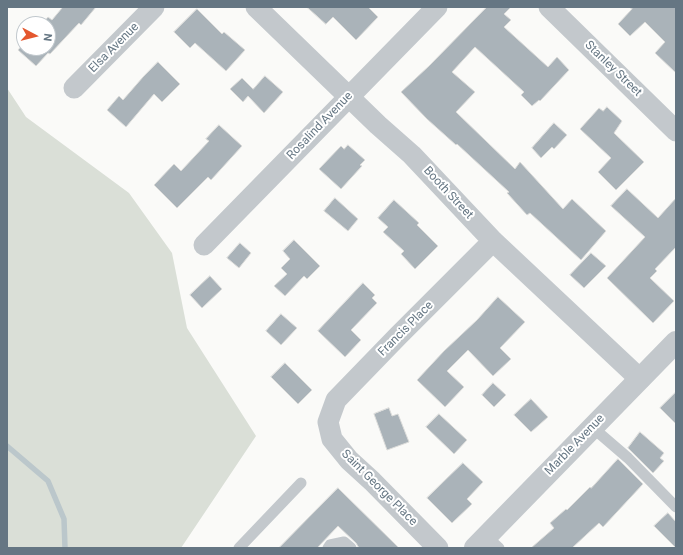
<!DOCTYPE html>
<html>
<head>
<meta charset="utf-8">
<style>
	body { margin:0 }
	#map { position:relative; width:683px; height:555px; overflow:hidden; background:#fafaf8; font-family:Roboto,sans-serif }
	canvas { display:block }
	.frame { position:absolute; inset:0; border:8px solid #657683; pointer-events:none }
	.north { position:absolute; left:16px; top:16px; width:40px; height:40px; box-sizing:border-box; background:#fff; border:1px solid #c1c8cd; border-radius:50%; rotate:97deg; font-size:11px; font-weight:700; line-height:16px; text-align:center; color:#657683 }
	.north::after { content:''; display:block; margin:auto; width:14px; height:18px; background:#e4572e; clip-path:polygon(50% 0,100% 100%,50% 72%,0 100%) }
</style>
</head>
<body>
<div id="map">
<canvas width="683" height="555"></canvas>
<div class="frame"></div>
<div class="north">N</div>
</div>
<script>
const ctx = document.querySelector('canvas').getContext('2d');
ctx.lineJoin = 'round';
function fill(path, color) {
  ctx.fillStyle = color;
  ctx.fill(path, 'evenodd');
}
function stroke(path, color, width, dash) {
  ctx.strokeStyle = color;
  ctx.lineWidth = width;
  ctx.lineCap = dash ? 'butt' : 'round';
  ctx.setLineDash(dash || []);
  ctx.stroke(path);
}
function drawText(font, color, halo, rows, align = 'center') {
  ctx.font = font + ' Roboto,sans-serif';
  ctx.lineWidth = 4;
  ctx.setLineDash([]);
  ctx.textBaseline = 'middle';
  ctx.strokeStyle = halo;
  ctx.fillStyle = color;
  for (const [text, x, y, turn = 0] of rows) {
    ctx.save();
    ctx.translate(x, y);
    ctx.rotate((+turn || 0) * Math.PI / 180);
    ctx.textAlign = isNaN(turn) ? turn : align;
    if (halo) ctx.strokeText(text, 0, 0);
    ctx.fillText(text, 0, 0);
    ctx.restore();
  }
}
fill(new Path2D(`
	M7,88L26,117L129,193L172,253L187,328L256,436L181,548H7Z`), '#dadfd7');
stroke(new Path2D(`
	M7,446L48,481L64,519L65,548`), '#bbc7cb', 5.5);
const building = new Path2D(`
	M61,7H96L81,25L79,23L50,54L48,53L36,66L18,50L24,43V48H48V24H42L48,17L52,20L62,8Z
	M307,7H368L378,17L356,40L333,17L326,24Z
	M487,7H511L504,14L511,20L504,27L548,67L557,57L569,70L540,101L539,100L532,106L521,95L524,92L475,47L452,72L475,92L456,112L515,169L520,162L563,209L572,199L606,231L581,260L530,213L527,215L507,193L509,192L457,144L456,145L427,119L401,92L429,66Z
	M629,7H676V73L655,53L665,42L645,22L630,36L618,24L632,9Z
	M197,9L222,34L224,32L245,50L226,71L195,43L190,48L174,32Z
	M158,62L180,84L162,102L154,94L126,127L107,110L119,96L123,100L143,77Z
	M265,76L283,92L264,113L248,96L243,102L230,89L242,78L253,89Z
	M607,107L622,121L614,133L644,162L616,190L598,172L611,158L580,129L599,108L603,111Z
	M554,123L567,135L554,149L552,147L541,158L532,148Z
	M219,125L242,146L211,180L208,177L177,208L154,185L174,164L181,171L209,141L206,139Z
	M348,145L365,160L360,165L362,166L341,189L319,169L341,146L344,149Z
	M627,189L658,218L676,198V247L655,269L657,271L650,278L674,301L653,323L607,278L645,237L611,206Z
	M335,198L358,219L348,231L324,211Z
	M394,200L419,223L417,225L438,246L415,269L401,254L404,251L383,232L388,227L378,218Z
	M294,240L320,266L307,279L304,276L285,296L274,286L287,274L281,268L290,259L283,251Z
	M240,243L251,253L239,268L227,258Z
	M591,253L606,266L584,288L570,275Z
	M210,276L222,289L202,308L190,295Z
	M363,283L375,295L372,298L377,303L351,330L361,340L345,357L318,331Z
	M498,297L525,322L500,348L511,359L493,376L468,350L447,371L464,387L445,407L417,380L444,351L477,320Z
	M281,314L297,328L281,345L266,331Z
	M285,363L312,390L298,404L271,377Z
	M493,383L506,395L494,407L482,395Z
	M676,392V424L660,408Z
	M531,399L548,417L531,432L514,415Z
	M389,408L392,416L398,414L409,442L387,450L374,414Z
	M439,414L467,440L454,454L426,427Z
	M640,432L664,453L660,458L664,461L653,473L628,448Z
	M618,459L643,484L603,527L599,523L572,548H531L554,528L550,523L566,509L567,510L590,487L591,488Z
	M463,463L483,482L467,499L472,504L452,523L427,498Z
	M338,488L399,548H359L356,543L338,526L317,548H279Z
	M668,513L676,522V548L654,526Z`);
fill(building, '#aab3b9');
stroke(building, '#dcdcda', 1);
stroke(new Path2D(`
	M592,427L628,458L676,507
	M486,536L499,548
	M239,548L301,483
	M328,548L330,545L344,542L351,548`), '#c3c8cc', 11);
stroke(new Path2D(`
	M256,7L378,125L412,155L493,241L640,379
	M549,7L676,131
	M74,88L154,7
	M204,245L437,7
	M438,548L372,481L349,460L332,439L328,422L336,400L398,336L493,241`), '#c3c8cc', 21);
stroke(new Path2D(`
	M475,548L676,342`), '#c3c8cc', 22);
drawText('12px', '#657683', '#fff', [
	["Elsa Avenue",114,48,-45],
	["Stanley Street",613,69,44],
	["Rosalind Avenue",320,126,-46],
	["Booth Street",448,193,47],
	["Francis Place",406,329,-45],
	["Marble Avenue",575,445,-46],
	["Saint George Place",379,488,45]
]);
</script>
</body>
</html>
